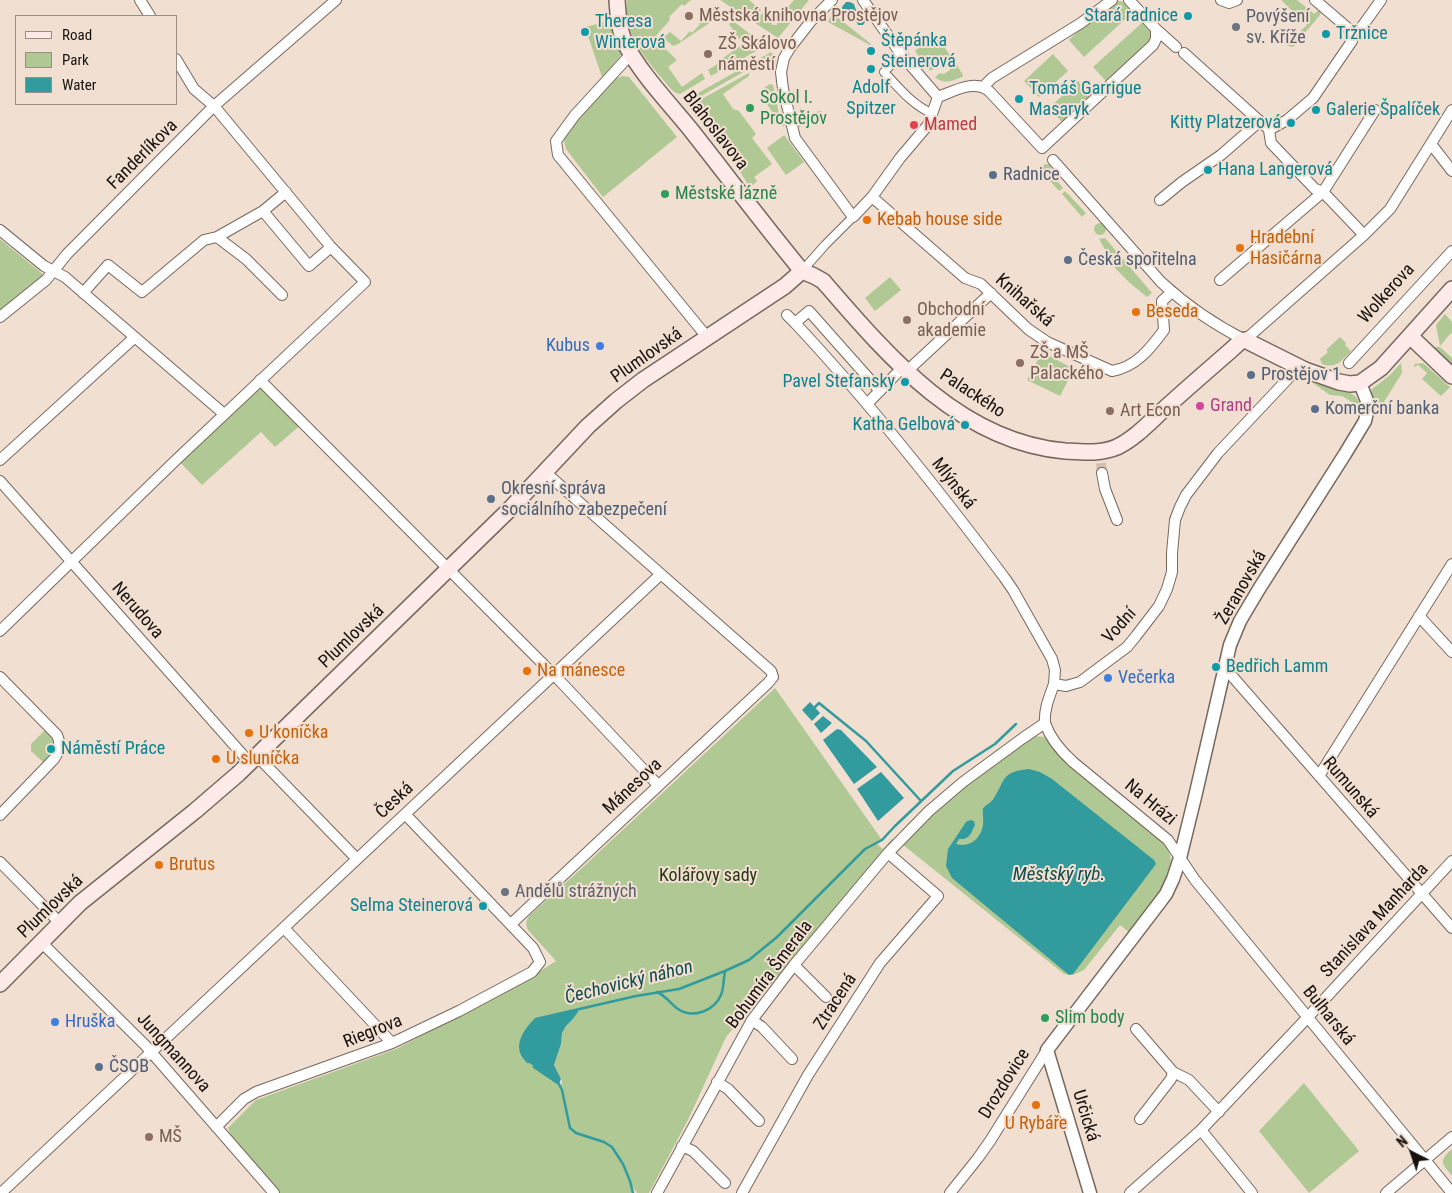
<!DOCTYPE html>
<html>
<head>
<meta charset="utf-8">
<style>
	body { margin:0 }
	#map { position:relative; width:1452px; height:1193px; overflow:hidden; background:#f1dfd2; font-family:"Roboto Condensed",sans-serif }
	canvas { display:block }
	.legend { position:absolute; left:15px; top:15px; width:162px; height:90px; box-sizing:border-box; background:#f1dfd2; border:1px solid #9a8d83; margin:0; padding:6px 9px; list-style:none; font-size:15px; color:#17110d }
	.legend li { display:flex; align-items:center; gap:10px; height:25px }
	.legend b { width:25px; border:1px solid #9a8d83 }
	.north { position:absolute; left:1387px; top:1128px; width:50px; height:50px; -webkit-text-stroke:4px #f1dfd2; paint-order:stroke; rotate:319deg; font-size:14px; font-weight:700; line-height:20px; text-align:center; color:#17110d }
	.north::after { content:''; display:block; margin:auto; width:18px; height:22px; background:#17110d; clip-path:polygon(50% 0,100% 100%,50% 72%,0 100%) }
</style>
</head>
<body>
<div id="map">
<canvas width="1452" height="1193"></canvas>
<ul class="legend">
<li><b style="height:6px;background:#fdeae9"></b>Road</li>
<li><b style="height:14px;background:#b0c893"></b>Park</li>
<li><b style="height:14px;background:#329b9d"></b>Water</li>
</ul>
<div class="north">N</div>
</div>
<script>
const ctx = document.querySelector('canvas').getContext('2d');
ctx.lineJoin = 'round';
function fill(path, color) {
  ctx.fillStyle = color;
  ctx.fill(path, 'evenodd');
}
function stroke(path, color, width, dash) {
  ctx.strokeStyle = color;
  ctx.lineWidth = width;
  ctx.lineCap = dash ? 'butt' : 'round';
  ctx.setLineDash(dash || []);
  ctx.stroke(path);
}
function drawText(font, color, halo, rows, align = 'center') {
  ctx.font = font + ' "Roboto Condensed",sans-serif';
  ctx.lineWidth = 4;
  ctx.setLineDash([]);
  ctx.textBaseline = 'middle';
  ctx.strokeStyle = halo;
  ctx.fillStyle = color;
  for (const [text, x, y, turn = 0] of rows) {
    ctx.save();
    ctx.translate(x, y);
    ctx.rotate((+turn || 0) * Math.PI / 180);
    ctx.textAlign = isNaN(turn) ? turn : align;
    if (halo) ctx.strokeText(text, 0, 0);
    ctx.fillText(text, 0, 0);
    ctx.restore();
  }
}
fill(new Path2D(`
	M627,0H691L684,6L682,4L669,17L670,20L654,38L677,60L668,67L682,87L702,73L705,79L680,94L676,93L671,89C649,62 622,37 627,0Z
	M720,0H749L761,10L759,13L761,15L764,12L772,19V25H777V19L794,0H809L778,38Z
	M1281,0H1297L1314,14L1319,10L1321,12L1320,15L1293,47L1286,45L1307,25Z
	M1120,1L1127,3L1134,11L1084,57L1069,40L1083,26L1116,2Z
	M713,9H715L723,14L678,44L673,46L663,38L670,32L681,41L690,31L692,33L700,24L699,23Z
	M832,13L871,44L870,45L828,22Z
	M733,21L758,40L760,45L758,50L729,66L723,58L743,44L729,24Z
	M1144,21C1150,29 1154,33 1149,43L1107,82L1093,67Z
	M605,22L611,23L614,28L622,53L619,58L602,77L585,27Z
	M936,40H940L951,57L946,60H942L937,64L936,67L930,71L915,51L917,49Z
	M771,52L773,55L689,103H686L685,101L689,98Z
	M1053,54L1068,71L1039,97L1024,81Z
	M774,59L776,62L772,61L749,73V76L723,94L733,109L739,111L756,134L752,138L772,164L754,177L757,181L750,188L733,160L689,106Z
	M955,62L963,75L962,77C952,81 943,85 935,77L940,73L944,74L950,70V66Z
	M719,63L722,70L711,76L708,70Z
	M623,76L629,77L677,137L603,197L566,149L564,141L567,131L611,82L616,78Z
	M1078,81L1091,96L1063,123L1049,108Z
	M770,84L773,85L779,114L787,119L788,125L782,126L762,97L761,90Z
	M821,111L823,115L813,121L799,127L797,116Z
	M784,135L804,162L786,175L767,148Z
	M1045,164L1051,165L1050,171L1051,173L1063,188L1059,191L1042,172V168Z
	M1065,191L1086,213L1082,217L1062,194Z
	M1094 229a6 6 0 1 1 12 0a6 6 0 1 1-12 0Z
	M1105,238L1152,293L1147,297L1130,283L1116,269L1099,239Z
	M0,239L45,276L0,312Z
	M890,277L901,290L875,311L865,298Z
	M1445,314L1452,322V334L1451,333L1440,346L1436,325Z
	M1340,337L1346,343L1345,345L1351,351C1341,361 1337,369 1322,364L1320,359L1328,352L1326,350Z
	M1434,347H1440L1452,358V364Z
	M1042,352L1074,369L1060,396L1027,380Z
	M1401,363L1402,373L1382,405L1371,399L1370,396L1372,389L1389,376Z
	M1423,363L1450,387L1441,396L1422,379L1427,373L1418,365L1415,367L1414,366L1415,364Z
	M260,380L303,423L275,447L261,432L202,485L177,459Z
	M1310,381C1317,383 1323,386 1330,388C1345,392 1362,391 1360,413L1355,412L1358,406L1342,396L1330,395Z
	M775,688L882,840L877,844L883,849L892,839L894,841L726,1037L688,1120L649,1193H637L632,1186L633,1193H280L232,1138L228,1128L256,1100L396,1049L515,987L556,961L528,930C525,924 526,920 530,915L583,867ZM578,1012L573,1019L566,1026L562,1033L561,1044L554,1065L562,1081L561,1086L559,1084L525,1060Z
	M45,730C59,746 57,748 45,764L31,751V744Z
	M1034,736L1044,737L1048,740L1058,753L1077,773L1156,836C1162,842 1168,847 1170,855C1177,880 1144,914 1130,933L1120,925L1084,970L1073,975L1064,974L902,844L936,810L957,792Z
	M1304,1083L1359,1151L1309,1193L1259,1131Z
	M1452,1149V1176C1442,1163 1438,1161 1452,1149Z`), '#b0c893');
fill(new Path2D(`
	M846,2H850L854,4L856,10L860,11L861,16L865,19V22L863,25H858L856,21L852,20L850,16C845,16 842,13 842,7Z
	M810,702L820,713L812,721L802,710Z
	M823,716L832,723L821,733L814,724Z
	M837,729L841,730L877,767L854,784L823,740Z
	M1029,769L1040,772L1052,779L1154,860L1156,864L1073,974L1069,975L952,878L946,866L948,849L966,822L970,820L974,821L975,825C971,833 970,840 959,839L956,844C969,848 981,839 983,825C984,820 982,814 983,808C987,804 991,803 994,798C1006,778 1002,772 1029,769Z
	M881,772L904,798L878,821L857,789Z
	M577,1009L578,1012L573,1019L566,1026L562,1033L561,1044L554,1065L561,1079L559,1084L525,1060L521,1054L520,1046L525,1031L536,1019Z`), '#329b9d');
stroke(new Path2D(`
	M815,707L819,703L866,741L921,801
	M657,992C666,996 671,1004 678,1009C693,1019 714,1011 721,995C724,988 723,980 725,972
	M528,1062C512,1048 524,1031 536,1019L636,996L679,989L725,971L749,960L777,937L865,849L882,840L895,826L953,771L995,744L1016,724
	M534,1067L559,1084L562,1090L570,1128L576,1133L604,1142L612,1147L623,1164L630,1181L633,1193`), '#329b9d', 2.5);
stroke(new Path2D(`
	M1101,463L1102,473`), '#d0c0b4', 10, [10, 5]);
const pedestrian = new Path2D(`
	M901,54L884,72C899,88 912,105 933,114
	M802,271L825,245L853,217`);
const minor = new Path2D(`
	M140,0L150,16
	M832,0L811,21L790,48L784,58L781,72L783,89L795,138L853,217L872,197L900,158L928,125L938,97
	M863,0L901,54L938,97
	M1221,0L1229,3L1237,0
	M1315,0L1356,35L1381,0
	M1156,29L1176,47
	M1184,53L1265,126
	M631,54L575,115L556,141L558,155L707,337
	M983,87L992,78L1081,23L1112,0
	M938,97C954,91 975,79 989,91L1042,148L1153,45L1156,39V29L1129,0
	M1269,130L1271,143L1315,189L1323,192L1364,235
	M1269,130L1287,120L1313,98L1352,41
	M1431,144L1452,171
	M1053,160L1161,282C1186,305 1215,325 1245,340L1364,235L1390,209L1452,110
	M872,197L965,278L981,284L1028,329L1047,342L1112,371C1136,367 1150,349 1164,330L1162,301L1172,292
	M1160,200L1182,182L1221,155L1260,121
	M263,211L309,266L331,247
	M0,230L44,266L65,277L224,414
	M217,237L263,211L286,192
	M1220,280L1323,192L1375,110
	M83,293L108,265L142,292L204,240L217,237L246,259L282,295
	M787,315L795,323
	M0,317L46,280L67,254L214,106L336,0
	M1349,363L1452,251
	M906,372L991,293
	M260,380L559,680L658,785
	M880,391L809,311L795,323C870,403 938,489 1004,577L1013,590L1052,659L1055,670L1054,684
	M867,404L902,368
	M0,460L135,337
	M1102,473L1105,489L1117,520
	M0,481L250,763
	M1419,616L1452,652
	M0,631L178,458L365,282L331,247L214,106L194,89L176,59
	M1225,668L1452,928
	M0,677L57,735C61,744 60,750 54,759L0,815
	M1045,723C1050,738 1062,752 1073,762L1168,840L1195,880L1452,1193
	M257,756L357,859
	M1319,776L1452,564
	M0,862L59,922
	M511,924L768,683L773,677L771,671L545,472
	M284,928L392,1043
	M41,942L145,1045L274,1193
	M794,965L826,997
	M752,1020L762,1027L792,1059
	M1136,1029L1173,1072L1189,1080L1219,1112
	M717,1082L728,1089L759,1121
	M1140,1119L1171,1079L1173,1072
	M217,1126L244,1099L256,1092L392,1043L459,1011L532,972L540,962L533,948L405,814
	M1201,1130L1252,1193
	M682,1146L693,1151L725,1183
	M1,1193L661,574
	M657,1193L752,1020L794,965L888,853L929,811L963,782L1023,738L1045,723C1044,709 1049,698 1054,684L1066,686L1080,682L1127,647L1136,636L1159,606L1167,589L1172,572V553L1175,520L1180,507L1186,495L1218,453L1298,368
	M742,1193L808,1075L880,963L938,896L888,853
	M950,1193L978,1158L990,1141L1047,1050
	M1130,1193L1201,1130L1308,1017L1452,861
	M1386,1193L1452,1137`);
const tertiary = new Path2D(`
	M1090,1193L1047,1050L1160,902L1166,894L1173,879L1180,858L1195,797L1230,645L1240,621L1259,589L1345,454L1365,421L1367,412V401L1360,383`);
const secondary = new Path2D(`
	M617,0C618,15 619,31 626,45C641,74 670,104 691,130C728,177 764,225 802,271L814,276L823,281C887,355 960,442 1065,451C1082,452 1101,454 1117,447C1134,439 1148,424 1162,411C1184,391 1207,371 1230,351L1241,341L1245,340L1305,370L1339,382L1350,384L1360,383L1381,368L1452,289
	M1410,336L1452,376
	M0,984L80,903L195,811L238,774L511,508L588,426L616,401L643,380L785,286L802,271`);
stroke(pedestrian, '#77685d', 10);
stroke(minor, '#77685d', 12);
stroke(tertiary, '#77685d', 15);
stroke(secondary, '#77685d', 18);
stroke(pedestrian, '#fff', 8);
stroke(minor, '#fff', 10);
stroke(tertiary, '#fff', 12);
stroke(secondary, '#fdeae9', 15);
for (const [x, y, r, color] of [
	[689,16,5,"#8d6e63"],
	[1188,16,5,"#0f9aa8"],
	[1236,27,5,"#6b7280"],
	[585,32,5,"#0f9aa8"],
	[1326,34,5,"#0f9aa8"],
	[871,51,5,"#0f9aa8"],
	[708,54,5,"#8d6e63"],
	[871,69,5,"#0f9aa8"],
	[1019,99,5,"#0f9aa8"],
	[750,108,5,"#2e9e5b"],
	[1316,110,5,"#0f9aa8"],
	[1291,123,5,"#0f9aa8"],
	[914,125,5,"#e0444e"],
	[1208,170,5,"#0f9aa8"],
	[993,175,5,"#5c6f8a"],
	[665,194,5,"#2e9e5b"],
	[867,220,5,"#e8710a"],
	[1240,248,5,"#e8710a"],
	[1068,260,5,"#5c6f8a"],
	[1136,312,5,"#e8710a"],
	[907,320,5,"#8d6e63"],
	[600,346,5,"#3f7fe0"],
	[1020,363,5,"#8d6e63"],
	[1251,375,5,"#5c6f8a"],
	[905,382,5,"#0f9aa8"],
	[1200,406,5,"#d1479c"],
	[1315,409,5,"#5c6f8a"],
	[1110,411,5,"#8d6e63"],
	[965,425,5,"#0f9aa8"],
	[491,499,5,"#5c6f8a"],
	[1216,667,5,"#0f9aa8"],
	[527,671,5,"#e8710a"],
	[1108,678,5,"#3f7fe0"],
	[249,733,5,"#e8710a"],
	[51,749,5,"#0f9aa8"],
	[216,759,5,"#e8710a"],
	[159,865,5,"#e8710a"],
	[505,892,5,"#6b7280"],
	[483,906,5,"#0f9aa8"],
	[1045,1018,5,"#2e9e5b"],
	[55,1022,5,"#3f7fe0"],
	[99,1067,5,"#5c6f8a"],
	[1036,1105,5,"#e8710a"],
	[149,1137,5,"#8d6e63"]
]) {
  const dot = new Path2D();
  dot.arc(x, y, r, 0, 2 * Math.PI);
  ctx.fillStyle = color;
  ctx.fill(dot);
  stroke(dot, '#f1dfd2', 2);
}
drawText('18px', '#785e54', '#f1dfd2', [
	["Městská knihovna Prostějov",699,16],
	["ZŠ Skálovo",718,44],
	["náměstí",718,65],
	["Obchodní",917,310],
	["akademie",917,331],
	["ZŠ a MŠ",1030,353],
	["Palackého",1030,374],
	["Art Econ",1120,411],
	["MŠ",159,1137]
], 'left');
drawText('18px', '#0d838f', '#f1dfd2', [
	["Stará radnice",1178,16,"right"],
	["Theresa",595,22],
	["Winterová",595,43],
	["Tržnice",1336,34],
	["Štěpánka",881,41],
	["Steinerová",881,62],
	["Adolf",871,88,"center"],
	["Spitzer",871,109,"center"],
	["Tomáš Garrigue",1029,89],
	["Masaryk",1029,110],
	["Galerie Špalíček",1326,110],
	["Kitty Platzerová",1281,123,"right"],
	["Hana Langerová",1218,170],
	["Pavel Stefansky",895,382,"right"],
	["Katha Gelbová",955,425,"right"],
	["Bedřich Lamm",1226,667],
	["Náměstí Práce",61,749],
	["Selma Steinerová",473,906,"right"]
], 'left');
drawText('18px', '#5b616d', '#f1dfd2', [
	["Povýšení",1246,17],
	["sv. Kříže",1246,38],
	["Andělů strážných",515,892]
], 'left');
drawText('18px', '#27864d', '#f1dfd2', [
	["Sokol I.",760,98],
	["Prostějov",760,119],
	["Městské lázně",675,194],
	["Slim body",1055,1018]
], 'left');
drawText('18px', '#be3a42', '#f1dfd2', [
	["Mamed",924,125]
], 'left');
drawText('18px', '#17110d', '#f1dfd2', [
	["Blahoslavova",715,131,52],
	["Fanderlíkova",143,155,-45],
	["Wolkerova",1387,294,-48],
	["Knihařská",1024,301,41],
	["Plumlovská",647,356,-35],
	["Palackého",972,394,33],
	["Mlýnská",953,484,52],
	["Žeranovská",1242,588,-60],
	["Nerudova",137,611,49],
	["Vodní",1120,626,-48],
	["Plumlovská",352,637,-44],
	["Mánesova",633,787,-43],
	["Rumunská",1350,788,49],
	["Česká",395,801,-43],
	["Na Hrázi",1150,803,40],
	["Plumlovská",51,907,-44],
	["Stanislava Manharda",1375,921,-47],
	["Bohumíra Šmerala",770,975,-53],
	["Ztracená",836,1002,-57],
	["Bulharská",1328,1016,51],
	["Riegrova",373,1032,-22],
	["Jungmannova",173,1053,48],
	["Drozdovice",1005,1084,-58],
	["Určická",1085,1116,73]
]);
drawText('18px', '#4e5e75', '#f1dfd2', [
	["Radnice",1003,175],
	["Česká spořitelna",1078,260],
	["Prostějov 1",1261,375],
	["Komerční banka",1325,409],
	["Okresní správa",501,489],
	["sociálního zabezpečení",501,510],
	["ČSOB",109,1067]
], 'left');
drawText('18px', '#c56008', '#f1dfd2', [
	["Kebab house side",877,220],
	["Hradební",1250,238],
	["Hasičárna",1250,259],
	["Beseda",1146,312],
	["Na mánesce",537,671],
	["U koníčka",259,733],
	["U sluníčka",226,759],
	["Brutus",169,865],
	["U Rybáře",1036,1124,"center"]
], 'left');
drawText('18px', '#366cbe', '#f1dfd2', [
	["Kubus",590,346,"right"],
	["Večerka",1118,678],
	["Hruška",65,1022]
], 'left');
drawText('18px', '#b23c85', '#f1dfd2', [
	["Grand",1210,406]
], 'left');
drawText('18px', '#2a3815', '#f1dfd2', [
	["Kolářovy sady",708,876]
]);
drawText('italic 19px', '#114d4e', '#f1dfd2', [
	["Městský ryb.",1059,875],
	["Čechovický náhon",629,983,-14]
]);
</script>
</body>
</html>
